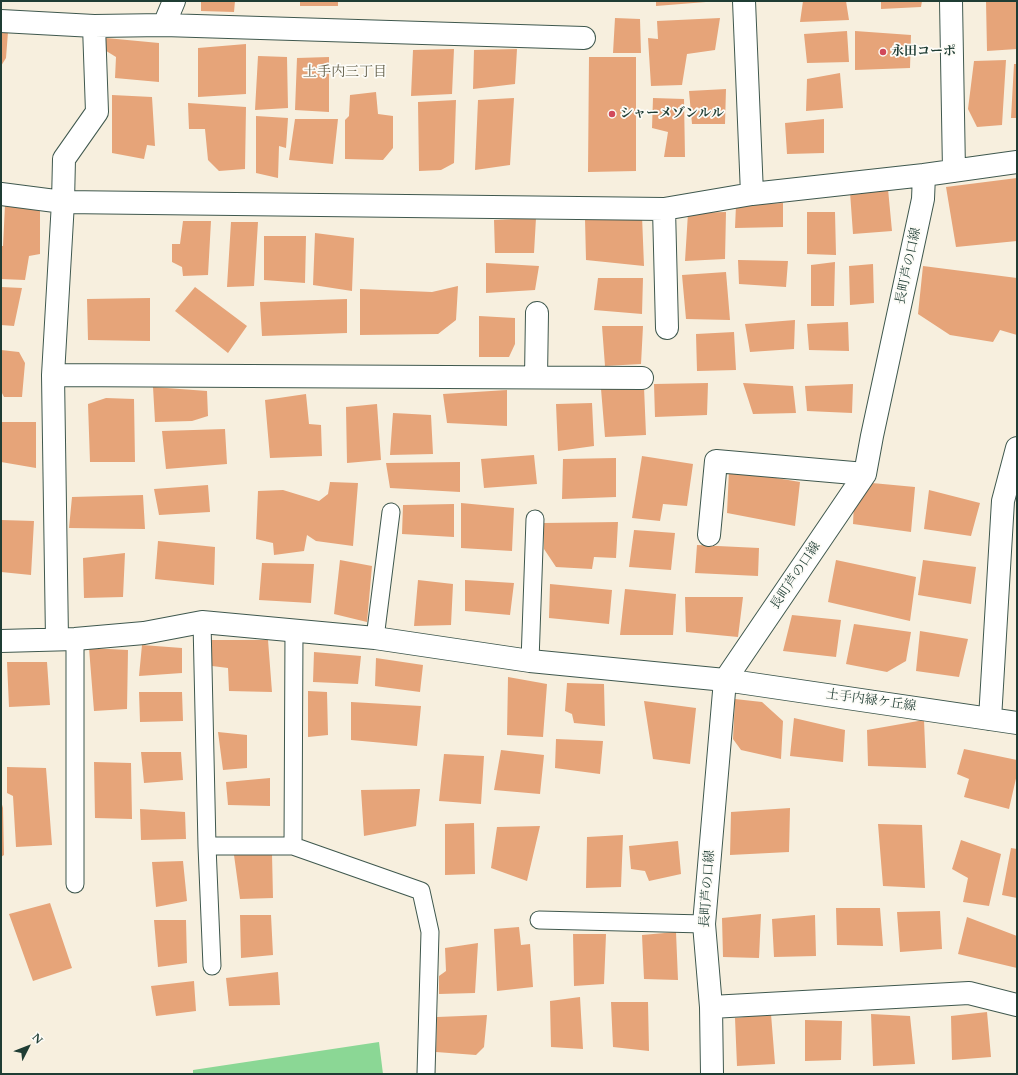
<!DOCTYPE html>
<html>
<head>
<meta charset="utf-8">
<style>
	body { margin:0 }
	#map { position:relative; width:1018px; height:1075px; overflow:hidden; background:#f7efde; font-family:Cardo,serif }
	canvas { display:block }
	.frame { position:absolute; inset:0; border:2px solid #1f3d34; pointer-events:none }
	.north { position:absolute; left:8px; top:1027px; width:40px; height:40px; -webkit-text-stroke:3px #fdfcf7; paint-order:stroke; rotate:48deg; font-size:11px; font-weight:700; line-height:16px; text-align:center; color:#1f3d34 }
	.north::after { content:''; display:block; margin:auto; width:14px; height:18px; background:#1f3d34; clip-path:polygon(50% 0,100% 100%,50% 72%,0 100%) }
</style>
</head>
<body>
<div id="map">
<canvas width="1018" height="1075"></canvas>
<div class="frame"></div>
<div class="north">N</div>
</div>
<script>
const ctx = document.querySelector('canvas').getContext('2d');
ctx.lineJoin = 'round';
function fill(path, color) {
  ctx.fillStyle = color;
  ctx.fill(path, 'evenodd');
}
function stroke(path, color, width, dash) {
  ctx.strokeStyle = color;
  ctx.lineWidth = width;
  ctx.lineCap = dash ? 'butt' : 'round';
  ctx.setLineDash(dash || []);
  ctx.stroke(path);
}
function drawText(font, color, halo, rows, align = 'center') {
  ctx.font = font + ' Cardo,"Noto Serif JP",serif';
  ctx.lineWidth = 3.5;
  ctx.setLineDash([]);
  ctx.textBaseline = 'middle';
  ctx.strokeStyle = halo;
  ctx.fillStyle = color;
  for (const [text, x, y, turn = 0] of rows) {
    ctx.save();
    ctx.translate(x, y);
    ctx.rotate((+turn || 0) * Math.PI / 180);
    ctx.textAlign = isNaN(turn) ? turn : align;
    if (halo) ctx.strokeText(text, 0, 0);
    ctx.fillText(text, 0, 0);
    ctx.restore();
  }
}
fill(new Path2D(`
	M379,1042L383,1074H193V1070Z`), '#8bd795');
fill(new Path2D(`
	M201,1H235L234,12L201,11Z
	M300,1H338V6H300Z
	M656,1H706V2L656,6Z
	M803,1H846L849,20L800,22Z
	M881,1H922L921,7L881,9Z
	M986,1H1017V49L987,51Z
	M615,18L640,19L641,53H613Z
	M720,18L715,50L687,54L682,85L651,86L648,38L658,39L657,21Z
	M1,31L8,32L6,58L1,66Z
	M847,31L849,62L807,63L804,34Z
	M855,31L911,35L910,68L855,70Z
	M106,38L159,43V82L115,78L116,57L103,49Z
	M246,44V94L198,97V48Z
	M454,49L452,94L411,96L413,50Z
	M517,49L515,84L473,89L474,50Z
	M258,56L287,57L288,108L255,110Z
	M329,57V112L295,110L297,58Z
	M589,57H636V171L588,172Z
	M1006,60L1002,125L977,127L968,109L974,61Z
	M1014,64H1017V118H1011Z
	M840,73L843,108L806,111L807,79Z
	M726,89L725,124H692L689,91Z
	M376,92L378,114L393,116V148L383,160L345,159V120L349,116L350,95Z
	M112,95L152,97L155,146L147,145L144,159L112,153Z
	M514,98L510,165L475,170L478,100Z
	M653,98L684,99L685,157H664L668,132L652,128Z
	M456,100L454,163L441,170L419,171L418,102Z
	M188,103L246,107L245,169L219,171L208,160L205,129H189Z
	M256,116L288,118L286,148L279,146L278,178L256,173Z
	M295,119H338L333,164L289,160Z
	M824,119V153L787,154L785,123Z
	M1017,178V241L956,247L946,187Z
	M888,189L892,231L853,234L850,192Z
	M783,203V227L735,228L736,205Z
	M5,205L40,210V254L29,256L25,280L1,279V246H3Z
	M726,212L725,259L685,261L688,213Z
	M807,212H835L836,255L807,254Z
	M642,216L644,266L586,260L585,219Z
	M536,218L534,253H495L494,220Z
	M183,221H211L208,275L183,276L182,267L172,262V244H180Z
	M231,222H258L254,286L227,287Z
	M315,233L354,238L352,291L313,285Z
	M264,236H306L305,283L264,280Z
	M738,260L788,261L786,287L739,284Z
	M835,262L834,306H811V265Z
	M486,263L539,266L535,290L486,293Z
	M873,264L874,303L850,305L849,266Z
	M923,266L1017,278V335L1000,330L993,342L950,335L918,314Z
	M726,272L730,320L686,319L682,275Z
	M598,278H643L642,314L594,310Z
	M458,286L456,320L438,334L360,335V289L432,292Z
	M1,287L22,288L14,326L1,325Z
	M195,287L247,326L228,353L175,311Z
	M150,298V341L88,340L87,299Z
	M347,299V333L262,336L260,302Z
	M479,316L515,318V344L509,357H479Z
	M795,320L794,349L750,352L745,324Z
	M848,322L849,351L809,350L807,324Z
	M602,326H643L641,364L605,366Z
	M734,332L736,370L697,371L696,334Z
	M1,350L19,352L25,363L22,397H4L1,391Z
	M708,383L707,415L655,417L654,384Z
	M743,383L793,386L796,413L753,414Z
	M853,384L852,413L807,411L805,386Z
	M153,387L207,391L208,416L192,421L155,422Z
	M644,387L646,435L605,437L601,389Z
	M507,390V426L447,423L443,394Z
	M306,394L309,424L321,425L322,456L270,458L265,400Z
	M106,398L134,399L135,462H90L88,404Z
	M592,403L594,446L558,451L556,404Z
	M377,404L381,460L347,463L346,407Z
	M393,413L431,415L433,454L390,455Z
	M1,422H36V468L1,462Z
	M225,429L227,464L166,469L162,431Z
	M534,455L537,484L484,488L481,459Z
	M642,456L693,464L687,506L663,504L660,521L632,518Z
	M616,458V497L562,499L563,459Z
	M460,462V492L390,488L386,463Z
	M729,470L800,482L795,526L727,513Z
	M330,482L358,483L353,546L316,541L307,535L304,551L274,555L273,543L256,539L258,491L283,490L319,501L328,494Z
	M872,483L915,487L911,532L853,524L854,502Z
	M208,485L210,512L159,515L154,489Z
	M929,490L980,503L971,536L924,529Z
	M143,495L145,529L69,528L72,497Z
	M461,503L514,508L512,551L461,548Z
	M454,504V537L402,534L403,505Z
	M1,520L34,521L31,575L1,572Z
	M618,522L616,558L594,557L592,569L556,567L544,549V523Z
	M634,530L675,533L671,570L629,567Z
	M158,541L215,547L214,585L155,579Z
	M697,545L759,548L758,576L695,573Z
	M125,553L123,597L84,598L83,558Z
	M340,560L372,566L367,622L334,614Z
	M836,560L916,577L910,621L828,602Z
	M923,560L976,567L971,604L918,595Z
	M262,563L314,564L311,603L259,600Z
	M418,580L453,584L451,625L414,626Z
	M465,580L514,583L510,615L465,611Z
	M550,584L612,590L609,624L549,618Z
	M625,589L676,594L673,635H620Z
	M685,597H743L738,637L686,632Z
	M792,615L841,620L836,657L783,651Z
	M854,624L911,632L906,661L887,672L846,664Z
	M920,631L968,639L959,677L916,671Z
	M211,640H268L272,692L229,691L228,668L212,666Z
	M142,645L182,648V673L139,676Z
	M89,648L128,650L127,709L94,711Z
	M314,652L361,656L358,684L313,682Z
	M376,658L423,665L420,692L375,686Z
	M7,662H47L50,705L9,707Z
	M508,677L547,684L543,737L507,735Z
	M567,683L604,684L605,726L574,723L572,714L565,711Z
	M308,691L327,692L328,735L308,737Z
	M139,692H182L183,721L140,722Z
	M735,699L762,702L783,721L781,759L741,750L733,739Z
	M644,701L696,708L690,764L653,759Z
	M351,702L421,706L417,746L351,740Z
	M794,718L845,730L843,762L790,756Z
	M924,720L926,768L868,766L867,730Z
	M218,732L247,735V768L223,770Z
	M556,739L603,741L600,774L555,768Z
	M964,749L1017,760V774L1009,809L964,797L969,779L957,774Z
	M501,750L544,755L540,794L494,790Z
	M141,752H181L183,780L144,783Z
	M444,754L484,756L481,804L439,801Z
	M94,762L131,763L132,819L95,818Z
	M7,767L46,768L52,845L16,847L13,796L7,793Z
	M270,778V806L228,805L226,782Z
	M420,789L416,826L364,836L361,790Z
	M1,801L3,808L4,855L1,857Z
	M790,808L789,852L730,855L731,812Z
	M140,809L185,812L186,839L141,840Z
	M474,823L475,874L445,875V824Z
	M878,824L922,825L925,888L883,886Z
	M540,826L527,881L491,868L497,827Z
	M623,835L621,887L586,888L587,837Z
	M961,840L1001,854L989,906L963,902L968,878L952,869Z
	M678,841L681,874L649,881L645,871L631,869L629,846Z
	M1011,848L1017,849V898L1002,895Z
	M272,854L273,898L240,899L234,855Z
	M183,861L187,901L156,907L152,862Z
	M50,903L72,968L33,981L9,914Z
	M836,908H880L883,946L837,945Z
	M940,911L942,949L900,952L897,912Z
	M761,914L759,958L723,957L722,918Z
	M240,915H271L273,955L241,958Z
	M815,915L816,956L774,957L772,919Z
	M967,917L1017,936V968L958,954Z
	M154,920H186L187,963L158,967Z
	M519,927L521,945L530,944L533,987L497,991L494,929Z
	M676,932L678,980L644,979L642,935Z
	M573,934H606L604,984L574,986Z
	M478,943L475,993L439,994V976L446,971L445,948Z
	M278,972L280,1005L229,1006L226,978Z
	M194,981L196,1011L156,1016L151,986Z
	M580,997L583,1049L551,1047L550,1001Z
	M611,1002H648L649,1051L613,1047Z
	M987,1012L991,1057L952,1060L951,1016Z
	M771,1014L775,1064L737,1066L735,1018Z
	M871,1014L910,1016L915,1064L873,1066Z
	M487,1015L484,1047L476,1055L436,1052L437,1017Z
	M805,1020L842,1021L841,1060L805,1061Z`), '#e6a479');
const service = new Path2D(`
	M202,622L207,846L212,966
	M294,632L293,846L421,891L430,932L426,1074
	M375,638L391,512
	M530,661L535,519
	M207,846H293
	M75,884V639
	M539,920L704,924`);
const minor = new Path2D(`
	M744,1L752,194
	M951,1L954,171
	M1,21L94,26L164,25L584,38
	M164,25L174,1
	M1,194L63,202L664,209L752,194L924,175
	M664,209L667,328
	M53,375L642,378
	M536,377L537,313
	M709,535L716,461L865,474
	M57,639L53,375L63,202L64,159L97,112L94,26
	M1,641L75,639L144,633L202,622L375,638L530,661L725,680L1017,723
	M990,719L1003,501L1017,448
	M711,1007L969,993L1017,1005
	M712,1074L711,1007L704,924L725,680L865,474L872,436L923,199L924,175L1017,162`);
stroke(service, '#3f584e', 19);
stroke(minor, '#3f584e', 24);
stroke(service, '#fff', 17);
stroke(minor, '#fff', 22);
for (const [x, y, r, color] of [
	[883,52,4,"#d1495b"],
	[612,114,4,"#d1495b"]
]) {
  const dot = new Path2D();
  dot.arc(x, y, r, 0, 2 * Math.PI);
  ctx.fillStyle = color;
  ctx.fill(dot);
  stroke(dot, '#fdfcf7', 1.5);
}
drawText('bold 13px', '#1f3d34', '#fdfcf7', [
	["永田コーポ",891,52],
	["シャーメゾンルル",620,114]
], 'left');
drawText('13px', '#1f3d34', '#fdfcf7', [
	["長町芦の口線",909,266,-78],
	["長町芦の口線",796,576,-56],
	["土手内緑ケ丘線",871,701,8],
	["長町芦の口線",708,889,-86]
]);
drawText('14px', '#65614c', '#fdfcf7', [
	["土手内三丁目",345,73]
]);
</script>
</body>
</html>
